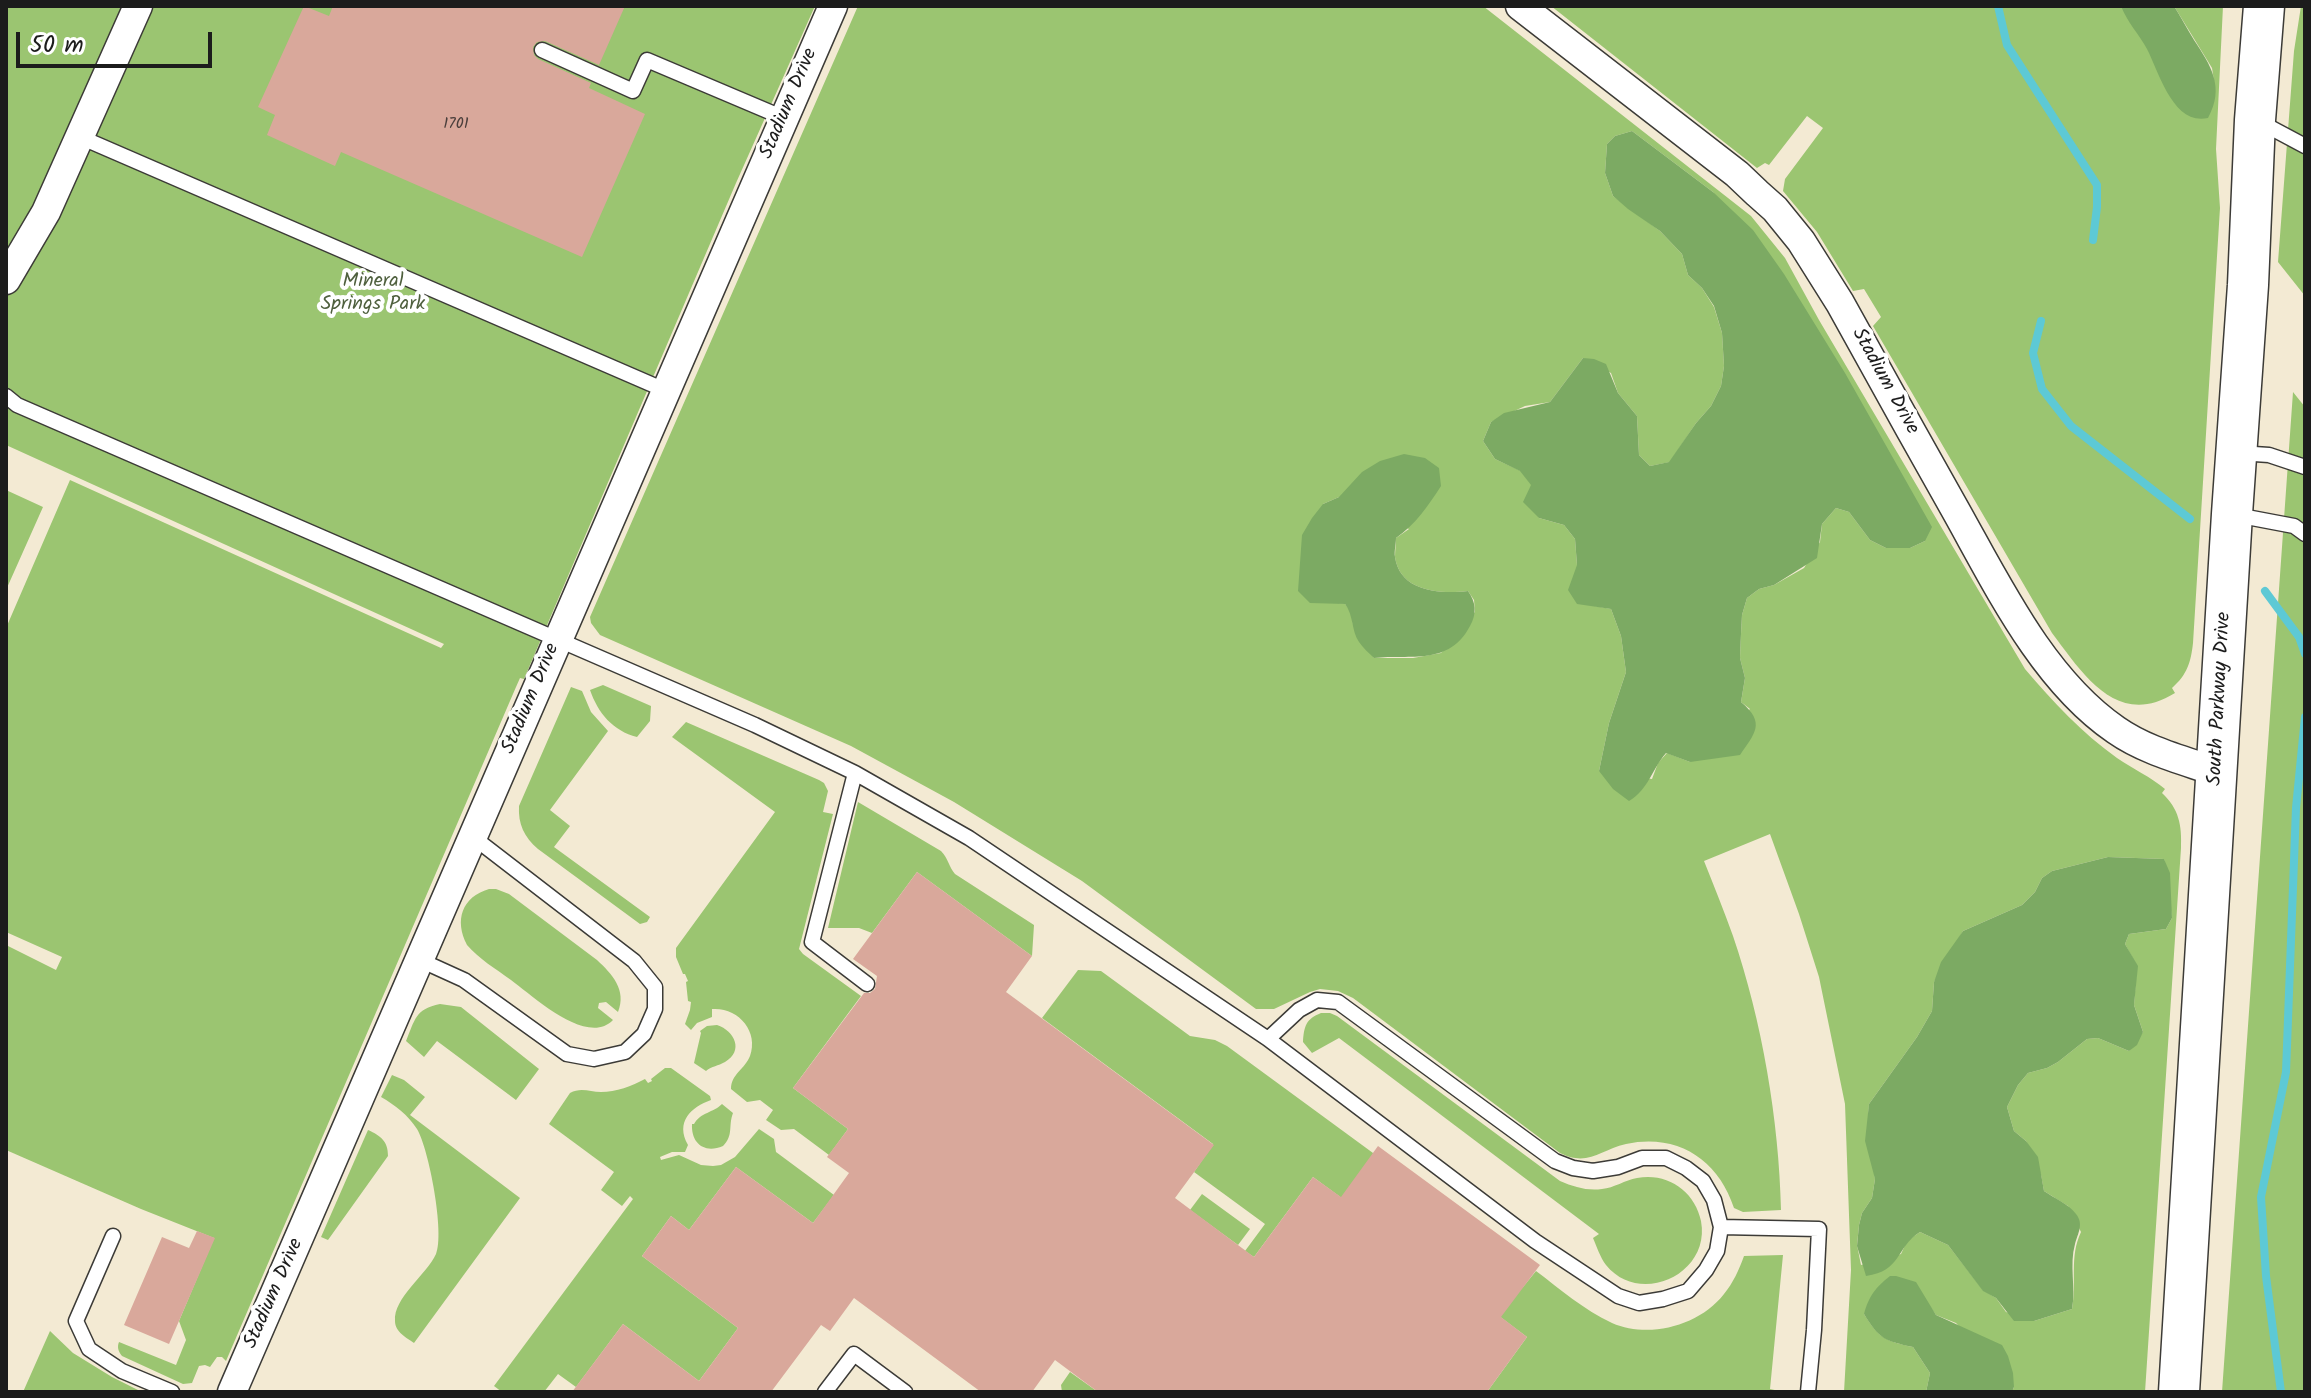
<!DOCTYPE html>
<html>
<head>
<meta charset="utf-8">
<style>
	body { margin:0 }
	#map { position:relative; width:2311px; height:1398px; overflow:hidden; background:#f3ead3; font-family:Kalam,sans-serif }
	canvas { display:block }
	.frame { position:absolute; inset:0; border:8px solid #1c1c1c; pointer-events:none }
	.scale { position:absolute; left:16px; top:32px; width:196px; height:36px; box-sizing:border-box; border:4px solid #1c1c1c; border-top:0; padding-left:10px; font-size:24px; line-height:28px; white-space:nowrap; color:#1c1c1c; -webkit-text-stroke:6px #fff; paint-order:stroke }
</style>
</head>
<body>
<div id="map">
<canvas width="2311" height="1398"></canvas>
<div class="frame"></div>
<div class="scale">50 m</div>
</div>
<script>
const ctx = document.querySelector('canvas').getContext('2d');
ctx.lineJoin = 'round';
function fill(path, color) {
  ctx.fillStyle = color;
  ctx.fill(path, 'evenodd');
}
function stroke(path, color, width, dash) {
  ctx.strokeStyle = color;
  ctx.lineWidth = width;
  ctx.lineCap = dash ? 'butt' : 'round';
  ctx.setLineDash(dash || []);
  ctx.stroke(path);
}
function drawText(font, color, halo, rows, align = 'center') {
  ctx.font = font + ' Kalam,sans-serif';
  ctx.lineWidth = 8;
  ctx.setLineDash([]);
  ctx.textBaseline = 'middle';
  ctx.strokeStyle = halo;
  ctx.fillStyle = color;
  for (const [text, x, y, turn = 0] of rows) {
    ctx.save();
    ctx.translate(x, y);
    ctx.rotate((+turn || 0) * Math.PI / 180);
    ctx.textAlign = isNaN(turn) ? turn : align;
    if (halo) ctx.strokeText(text, 0, 0);
    ctx.fillText(text, 0, 0);
    ctx.restore();
  }
}
fill(new Path2D(`
	M6,6H815L736,183L524,679L520,678L516,687L226,1361L222,1357H217L210,1367L205,1365L199,1366L192,1383L183,1384L122,1356C118,1351 117,1347 119,1342L176,1365L186,1340L179,1321L214,1238L141,1209L6,1150V945L56,970L62,957L6,932V628L70,480L441,648L444,644L6,445Z
	M858,6H1483L1751,216L1785,258L1819,320L2025,669C2053,702 2082,733 2117,758C2133,769 2151,777 2165,789L2162,793C2179,809 2182,825 2181,848L2145,1392H2012L2014,1387L1956,1323L1936,1315L1926,1301L1864,1314C1879,1338 1885,1341 1913,1347L1930,1373L1926,1392H1844L1851,1270L1845,1104L1819,977L1799,914L1770,834L1704,861C1714,886 1724,911 1733,936C1762,1021 1779,1120 1781,1210L1743,1212L1734,1208C1718,1159 1677,1133 1626,1144C1600,1150 1588,1167 1560,1153L1353,998L1338,991L1320,989L1310,992L1274,1009H1256L1082,881L954,802L851,746L600,635L591,623L590,617ZM1632,131L1713,192L1925,541L1910,548H1886L1870,540L1849,512L1836,508L1822,524L1820,542L1804,568L1774,585L1759,589L1747,598L1742,615L1741,634L1740,658L1745,678L1741,702L1750,709L1690,762L1667,753L1658,763L1652,779L1599,771L1609,723L1626,672L1621,636L1611,609L1595,606L1577,565L1575,539L1564,525L1539,518L1532,485L1521,471L1495,459L1483,441L1491,422L1525,406L1550,402L1583,358L1611,373L1618,393L1637,416L1639,455L1650,466L1670,462L1696,423L1711,406L1721,386L1724,366L1722,333L1714,307L1702,288L1688,275L1682,254L1660,231L1613,196L1605,173L1607,144L1615,136ZM1339,497L1409,529L1396,538C1396,544 1395,551 1395,557C1400,592 1440,594 1468,591L1474,600L1475,612L1441,653L1413,658H1374L1353,625L1352,613L1345,604L1332,602L1323,504ZM2108,857L2164,859L2172,918L2166,929L2129,934L2125,944L2137,966L2134,1005L2143,1032L2129,1051L2098,1038L2087,1039L2058,1062L2047,1068L2028,1073L2018,1085L2007,1107L2014,1131L2026,1141L2041,1175L2044,1191L2068,1206L2081,1232C2069,1257 2077,1282 2072,1309L2034,1321L2006,1312L1996,1298L1983,1290L1948,1245L1920,1232L1907,1241L1901,1254L1861,1265L1857,1245L1859,1225L1862,1213L1872,1198L1875,1179L1868,1118L1869,1104L1917,1037L1932,1011L1934,982L1963,931L2022,905L2035,892L2042,878L2052,871Z
	M1551,6H2162L2215,87L2212,68L2174,6H2223L2216,149L2220,208L2193,643C2191,662 2187,675 2172,688L2175,693C2117,729 2083,674 2052,633L1873,326L1881,317L1864,289L1853,291L1817,232L1783,191L1785,179L1823,128L1807,116L1769,165L1765,163L1757,168Z
	M2301,6H2305V296L2278,262L2294,51Z
	M2293,392L2305,407V1392H2222Z
	M6,490L43,507L6,590Z
	M603,685L651,706L650,721L637,737C613,731 598,713 590,690Z
	M571,687L582,691L591,712L608,731L550,810L570,826L554,847L650,917L647,922L640,924L538,849C524,837 518,824 519,806Z
	M686,722L819,780L824,783L828,791L823,812L833,814L799,949L803,954L861,996L793,1088L848,1129L829,1155L794,1129L781,1130L766,1120L773,1110L760,1100L747,1102L731,1089C731,1074 745,1069 750,1056C759,1031 738,1007 712,1009V1017L697,1023L691,1030L685,1024L690,1010L691,1002L688,1001L686,982L688,981L685,974H683L676,957V948L775,812L672,737Z
	M858,802L941,851C948,858 949,867 955,874L1034,925L1032,956L917,872L872,933L859,928H828Z
	M489,889H496L509,894L597,960C612,974 627,990 618,1012L606,1002L599,1003L598,1008L613,1020C587,1047 533,996 511,980C496,969 479,959 467,945C454,920 462,897 489,889Z
	M1078,970L1101,971L1190,1036L1215,1040L1227,1046L1373,1153L1369,1218L1313,1177L1254,1257L1245,1251L1265,1224L1194,1172L1213,1144L1042,1018Z
	M440,1004L461,1007L539,1069L516,1100L437,1041L424,1057L406,1041C415,1020 415,1009 440,1004Z
	M1321,1013H1330L1337,1016L1560,1181C1574,1187 1587,1191 1602,1189C1614,1188 1625,1180 1637,1178C1667,1172 1695,1191 1701,1221C1711,1274 1640,1307 1606,1265C1600,1257 1597,1247 1593,1238L1599,1234L1339,1038L1312,1053L1303,1042C1304,1026 1306,1019 1321,1013Z
	M717,1025C735,1031 744,1051 725,1062C718,1066 712,1066 706,1071L694,1063L701,1033L700,1031L707,1026Z
	M665,1068H671L710,1096L711,1100C691,1107 675,1122 688,1145L685,1152H672L660,1157L661,1160L679,1155L701,1165L713,1166L721,1165L735,1157L759,1129L774,1139L776,1152L834,1195L813,1223L736,1167L689,1230L671,1216L642,1256L738,1328L699,1381L623,1324L576,1387L558,1374L544,1392H502L494,1386L633,1199L630,1196L622,1206L601,1190L614,1172L549,1124L570,1093C581,1087 590,1092 601,1092C616,1092 632,1086 645,1079L648,1083L652,1081L651,1079Z
	M392,1075L404,1080L425,1097L410,1115L520,1198L414,1343C407,1338 395,1332 395,1321C393,1298 427,1274 436,1254C445,1234 429,1149 417,1129C408,1115 395,1105 381,1097Z
	M722,1104L733,1113C728,1126 734,1135 723,1146C704,1154 691,1143 692,1124H694C701,1112 713,1113 722,1104Z
	M368,1130C381,1136 388,1141 388,1156L328,1240L321,1237Z
	M1202,1194L1250,1229L1238,1245L1190,1210Z
	M1783,1255L1770,1389L1784,1392H1487L1527,1337L1471,1295L1523,1287L1536,1271C1560,1289 1584,1310 1612,1323C1649,1339 1699,1326 1724,1294C1733,1283 1739,1270 1744,1256Z
	M50,1331L73,1353L112,1377L142,1392H23Z
	M1070,1372L1098,1392H1062L1061,1385Z`), '#9bc571');
fill(new Path2D(`
	M2121,6H2174C2181,17 2187,29 2194,40C2211,66 2225,87 2208,118C2173,126 2159,72 2147,49C2139,34 2127,22 2121,6Z
	M1632,131L1713,192L1753,230L1784,274L1845,373L1932,527L1925,541L1910,548H1886L1870,540L1849,512L1836,508L1822,524L1817,558L1774,585L1759,589L1747,598L1742,615L1741,634L1740,658L1745,678L1741,702C1766,723 1755,733 1740,755L1690,762L1666,753C1652,769 1649,789 1629,801L1613,789L1599,771L1609,723L1626,672L1621,636L1611,609L1577,604L1568,590L1577,565L1575,539L1564,525L1539,518L1523,502L1531,485L1520,471L1495,459L1483,441L1491,422L1504,413L1550,402L1583,358L1594,359L1606,364L1618,393L1637,416L1639,455L1650,466L1669,462L1696,423L1711,406L1721,386L1724,366L1722,333L1714,306L1702,288L1688,275L1682,254L1660,231L1628,209L1613,196L1605,173L1607,144L1615,136Z
	M1404,454L1425,458L1439,468L1441,486C1428,506 1416,524 1396,538C1396,544 1394,551 1395,557C1400,592 1440,594 1468,591C1476,602 1477,614 1470,626C1449,666 1411,654 1374,658C1369,653 1363,648 1359,642C1351,630 1354,616 1345,604L1310,603L1298,591L1302,535L1312,518L1323,504L1339,497L1362,472L1380,461Z
	M2108,857L2164,859L2170,873L2172,918L2166,929L2129,934L2125,944L2138,966L2134,1005L2143,1032L2137,1045L2129,1051L2098,1038L2087,1039L2058,1062L2047,1068L2028,1073L2018,1085L2007,1107L2014,1131L2026,1141L2038,1157L2044,1191C2054,1198 2069,1204 2076,1214C2084,1224 2078,1233 2075,1244C2069,1265 2076,1288 2072,1309L2034,1321H2014L1996,1298L1983,1291L1948,1245L1920,1232C1895,1248 1902,1271 1866,1276L1857,1246L1859,1225L1862,1213L1872,1198L1875,1179L1865,1141L1869,1104L1917,1037L1932,1011L1934,982L1941,962L1963,931L2022,905L2035,892L2042,878L2052,871Z
	M1890,1276H1896L1916,1282L1936,1315L2002,1345L2008,1356L2013,1373L2014,1387L2012,1392H1926L1930,1373L1913,1347C1885,1341 1879,1339 1864,1314C1869,1296 1875,1288 1890,1276Z`), '#7caa63');
stroke(new Path2D(`
	M1998,6L2007,45L2097,185V207L2093,240
	M2041,321L2033,353L2042,389L2071,426L2190,519
	M2265,591L2299,637L2305,654
	M2281,1392L2266,1276L2261,1197L2286,1072L2296,808L2305,717`), '#5dc9d5', 8);
fill(new Path2D(`
	M304,6L329,16L333,6H625L599,65L545,41L537,42L533,47L534,55L538,59L591,83L589,88L645,114L582,257L341,152L335,166L267,135L275,115L258,107Z
	M917,872L1032,956L1006,992L1214,1145L1175,1198L1254,1257L1313,1177L1341,1197L1378,1146L1540,1265L1501,1317L1527,1337L1487,1392H1098L1055,1360L1032,1392H981L854,1298L830,1331L821,1325L771,1392H572L623,1324L699,1381L738,1328L642,1256L671,1216L689,1230L736,1167L813,1223L849,1173L827,1157L848,1129L793,1088L864,993H870L875,989L877,976L853,959Z
	M197,1231L215,1238L169,1344L124,1325L162,1237L189,1248Z`), '#d9a89b');
const service = new Path2D(`
	M542,50L633,91L647,60L784,118
	M2260,122L2305,146
	M80,137L667,391
	M6,396L17,405L755,725L855,773L969,838L1268,1039L1535,1241L1618,1296L1639,1303L1663,1299L1688,1291L1706,1270L1717,1251L1721,1227L1714,1200L1703,1181L1686,1168L1666,1158H1642L1618,1167L1593,1171L1573,1168L1555,1161L1338,1002L1317,1000L1299,1010L1268,1039
	M2239,453L2269,455L2305,467
	M2236,515L2294,526L2305,534
	M855,773L812,942L867,984
	M420,960L464,980L567,1054L594,1059L625,1052L644,1034L655,1009V987L634,961L473,837
	M1721,1227L1819,1229L1814,1330L1808,1392
	M113,1236L76,1321L89,1349L122,1371L172,1392
	M825,1392L854,1354L905,1392`);
const minor = new Path2D(`
	M1520,6L1737,174L1757,193L1775,209L1801,241L1840,303C1878,372 1917,442 1956,511C1998,586 2043,680 2116,730C2146,751 2183,760 2217,772
	M6,280L46,212L138,6
	M232,1392L833,6`);
const secondary = new Path2D(`
	M2179,1392L2232,514L2248,285L2255,120L2264,6`);
stroke(service, '#3c3b37', 17);
stroke(minor, '#3c3b37', 31);
stroke(secondary, '#3c3b37', 43);
stroke(service, '#fff', 14);
stroke(minor, '#fff', 28);
stroke(secondary, '#fff', 40);
drawText('16px', '#4b3f3c', null, [
	["1701",456,125]
]);
drawText('20px', '#1c1c1c', '#fff', [
	["Stadium Drive",790,104,-67],
	["Stadium Drive",1884,382,61],
	["Stadium Drive",532,699,-67],
	["South Parkway Drive",2221,699,-87],
	["Stadium Drive",275,1294,-66]
]);
drawText('20px', '#4f603e', '#fff', [
	["Mineral",373,283],
	["Springs Park",373,306]
]);
</script>
</body>
</html>
